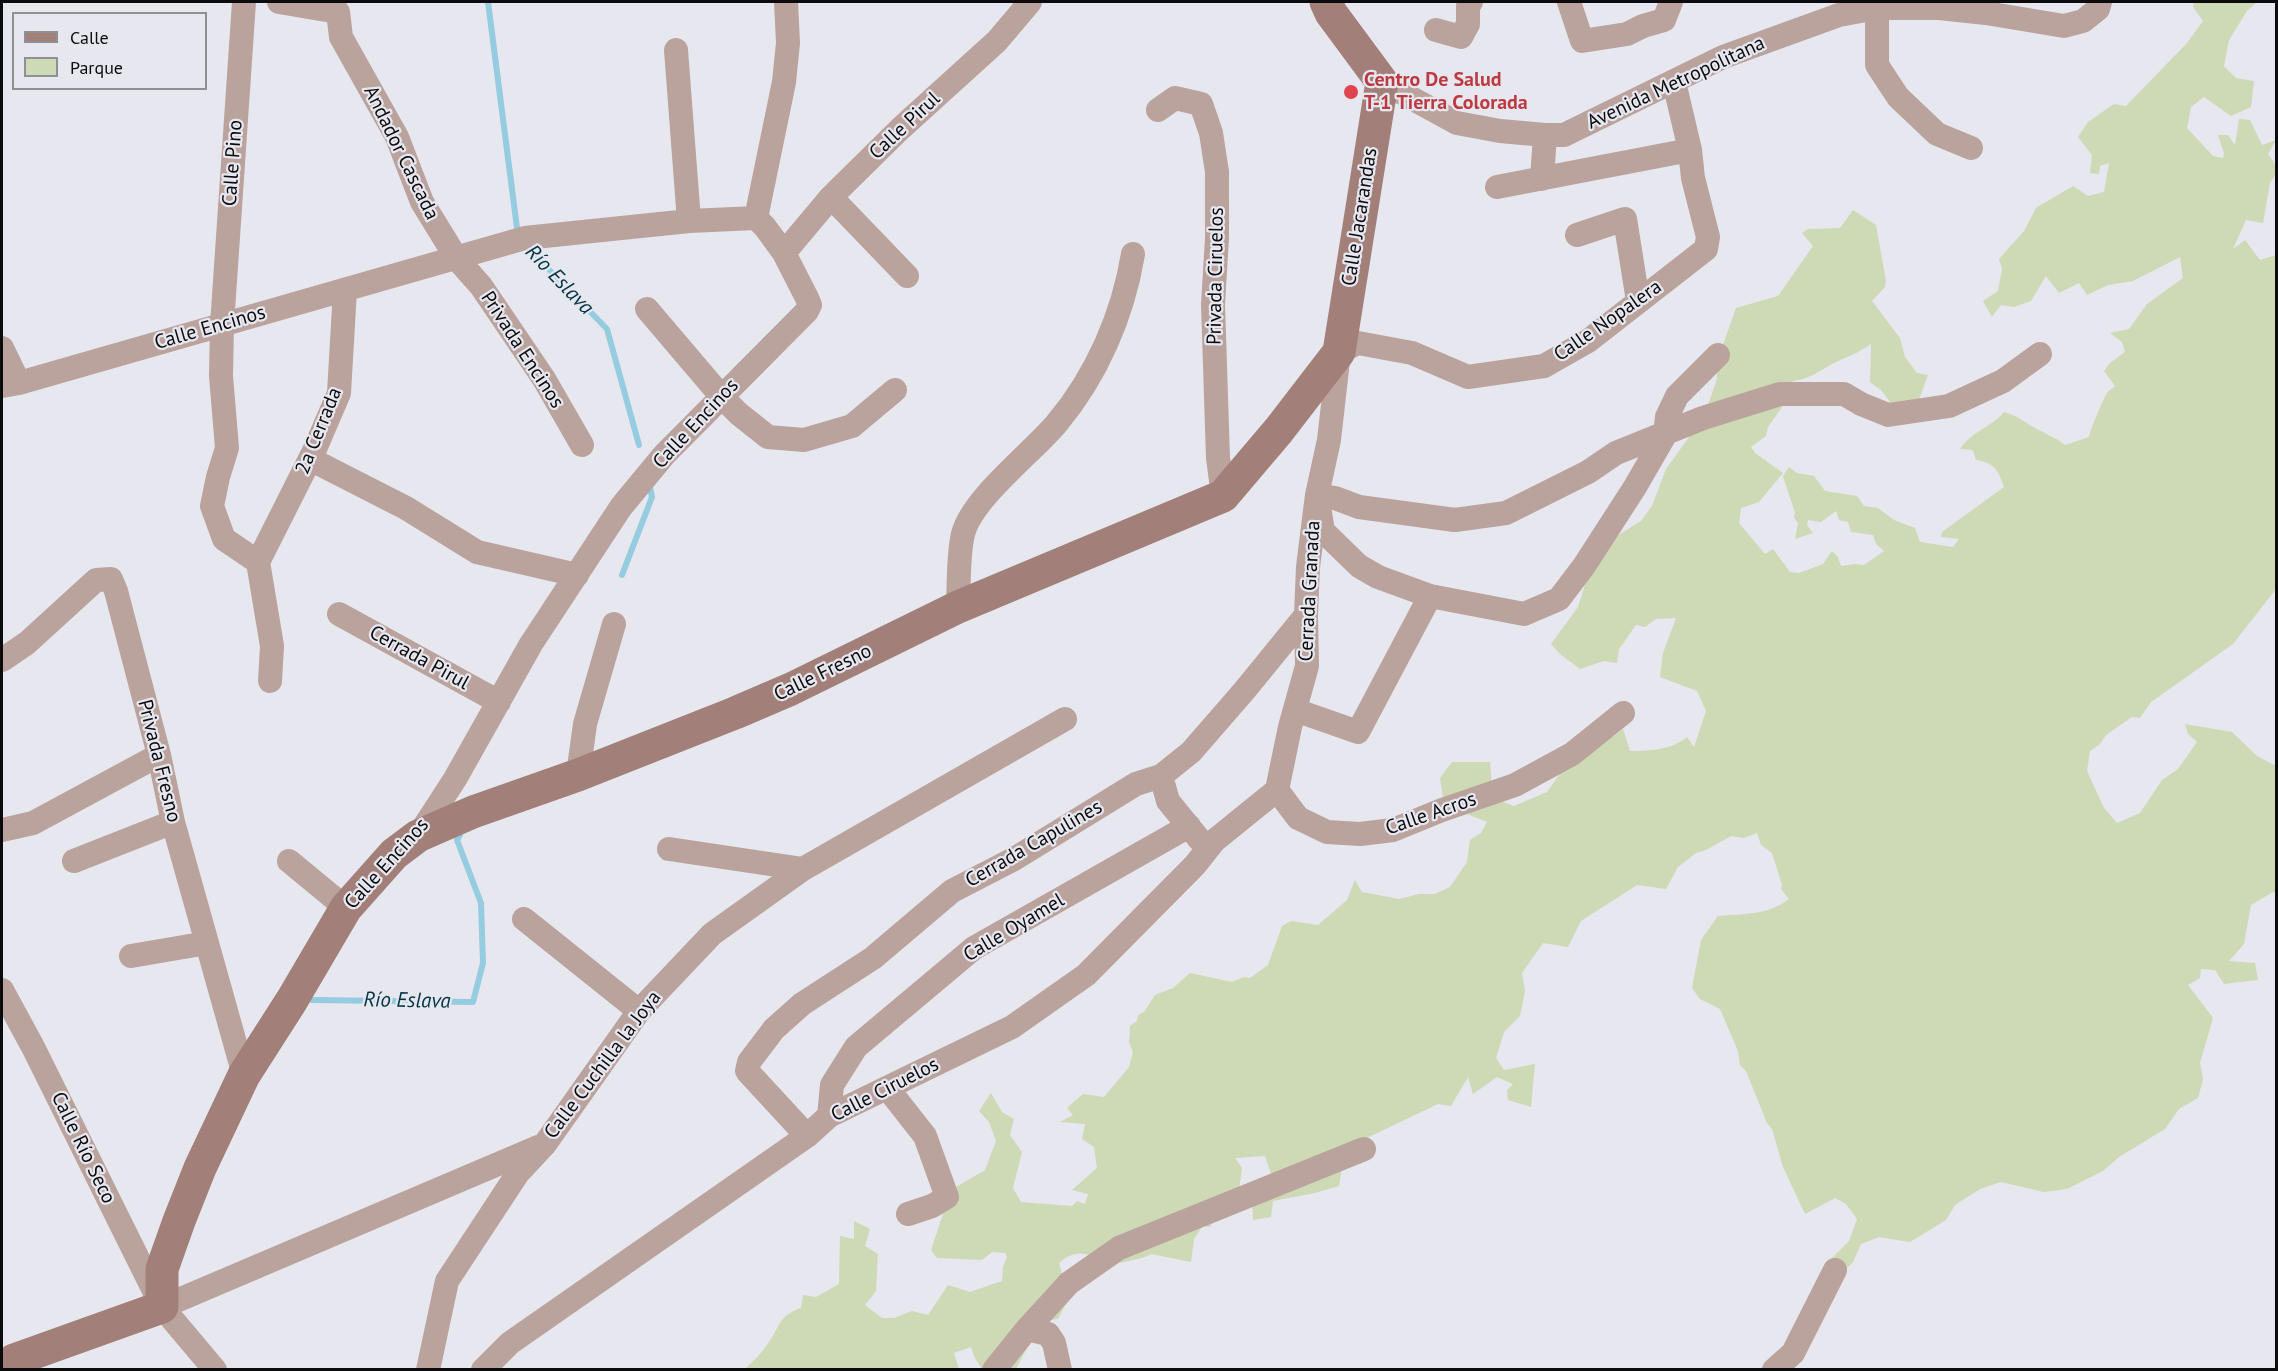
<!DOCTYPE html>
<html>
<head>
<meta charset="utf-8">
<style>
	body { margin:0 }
	#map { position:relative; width:2278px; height:1371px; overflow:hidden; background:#e7e7f0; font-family:"PT Sans",sans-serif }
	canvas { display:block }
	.frame { position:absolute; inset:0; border:3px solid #0b0b0e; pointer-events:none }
	.legend { position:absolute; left:12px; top:12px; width:195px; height:78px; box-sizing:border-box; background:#e7e7f0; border:2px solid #8f8f96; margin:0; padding:8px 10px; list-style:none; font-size:18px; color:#0b0b0e }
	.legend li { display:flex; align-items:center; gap:12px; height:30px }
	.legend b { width:30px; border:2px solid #8f8f96 }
</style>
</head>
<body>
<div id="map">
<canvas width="2278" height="1371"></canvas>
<div class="frame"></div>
<ul class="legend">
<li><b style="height:8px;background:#a28079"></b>Calle</li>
<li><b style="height:16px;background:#ced9b5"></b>Parque</li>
</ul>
</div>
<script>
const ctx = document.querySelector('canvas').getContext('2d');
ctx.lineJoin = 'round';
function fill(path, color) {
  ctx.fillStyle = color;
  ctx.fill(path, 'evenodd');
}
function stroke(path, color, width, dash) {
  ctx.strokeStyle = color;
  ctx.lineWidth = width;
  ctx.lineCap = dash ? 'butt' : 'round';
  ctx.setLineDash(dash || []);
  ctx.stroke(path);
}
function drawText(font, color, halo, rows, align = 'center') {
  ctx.font = font + ' "PT Sans",sans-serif';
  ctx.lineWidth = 4.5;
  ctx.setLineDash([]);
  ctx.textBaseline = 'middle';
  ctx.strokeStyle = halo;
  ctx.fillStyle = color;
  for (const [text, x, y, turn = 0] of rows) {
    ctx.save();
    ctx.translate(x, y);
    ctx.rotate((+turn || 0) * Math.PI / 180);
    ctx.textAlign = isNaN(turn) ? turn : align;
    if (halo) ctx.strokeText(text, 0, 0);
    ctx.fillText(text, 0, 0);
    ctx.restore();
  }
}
fill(new Path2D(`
	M2194,2H2257L2247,11L2229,40L2224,66L2236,78L2254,81L2251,107L2231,116L2204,97L2191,107L2187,128L2213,156L2223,158L2224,153L2218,135H2228L2235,145L2239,119L2250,120L2262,145L2276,140L2268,154L2276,165V174L2270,183L2263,223L2246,220L2233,249L2245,240L2260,260L2276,255V589L2233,644L2151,702L2140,718L2132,717L2106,735L2100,744L2090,751L2087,771L2104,808L2117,823L2140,813L2162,780L2178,769L2197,742L2188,734L2185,724L2232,732L2257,756L2276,766V893L2273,892L2251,905L2244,944L2229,961L2255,963L2258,980L2224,984L2215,970L2201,969L2200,978L2188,985L2213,1018L2200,1063L2203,1079L2198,1098L2179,1109L2165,1129L2119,1157L2103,1171L2067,1189L2044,1192L2001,1182L1980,1189L1955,1205L1946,1220L1910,1242L1879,1237L1861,1244L1853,1262L1836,1279L1828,1262L1849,1241L1857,1219L1846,1204L1835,1198L1805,1214L1783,1167L1772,1129L1767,1123L1746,1071L1740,1065L1738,1051L1720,1009L1700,999L1692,988L1701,940L1718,916C1743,914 1769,915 1789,899L1781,889L1782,885L1772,853L1761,845L1757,833L1744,838L1731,836L1706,850L1696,853L1678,867L1666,889L1637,885L1581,921L1568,947L1543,943L1522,973L1525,991L1520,1016L1504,1032L1496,1058L1504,1070L1535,1064L1531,1107L1508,1100L1507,1090L1513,1084L1497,1077L1473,1094L1468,1077L1451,1106L1438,1104L1350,1146L1342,1168L1339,1186L1315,1193L1273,1201L1271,1217L1253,1220L1252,1188L1271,1174L1265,1156L1235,1158L1242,1168L1239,1190L1217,1210L1210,1227L1203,1226L1194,1239L1191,1262L1151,1254C1144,1259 1121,1262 1110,1265C1091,1255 1078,1246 1059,1263L1069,1298L1058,1319L1030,1323L1027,1348L1016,1369H982L975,1358L971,1347L954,1353L959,1369L744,1370C752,1362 761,1354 767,1345C780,1328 777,1316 801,1308L803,1295L816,1297L839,1284L840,1236L854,1239V1221L870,1229L865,1246L878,1254L876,1291L865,1305L882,1318H894L912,1311L928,1315L948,1285L970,1292L1002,1281L1003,1267L1007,1257L1005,1253L992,1252L982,1260L937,1258L931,1250L951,1190L985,1170L996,1141L989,1122L979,1111L991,1093L1002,1112L1014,1119L1010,1135L1022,1152L1013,1188L1021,1202L1072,1206L1077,1201L1085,1204L1088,1194L1072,1190L1097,1168L1094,1147L1082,1139L1085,1124L1060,1122L1073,1115L1067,1108L1083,1094L1104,1097L1129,1067L1133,1052L1129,1042L1130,1026L1137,1021L1138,1015L1144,1012L1155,995L1173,988L1190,973L1232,982L1244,977L1250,978L1268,965L1282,926L1291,921L1318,925L1347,900L1355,880L1362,892L1399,899L1419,894H1435L1450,887L1467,862L1470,840L1481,833L1487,822L1444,805L1440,778L1452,762H1490L1493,798L1514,806L1547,792L1564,768L1605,738L1614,736L1623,729L1630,751C1649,751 1672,750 1687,737L1694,747L1706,711L1697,691L1660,677L1663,653L1676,618L1656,619L1645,627L1636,625L1619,649L1617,663L1604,661L1580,669L1560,654L1551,644L1578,607L1596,549L1641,521L1652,506L1666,469L1704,416L1716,382L1720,353L1736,308L1778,296L1813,246L1802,233L1808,229L1840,228L1853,210L1876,225L1886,281L1885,287L1872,301L1900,338L1905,357L1917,373L1928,375L1917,405L1901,417L1882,391L1870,382L1871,344C1857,354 1846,357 1832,364C1818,372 1809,379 1793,381L1782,407L1768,427L1766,436L1751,447L1755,453L1783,473L1759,502L1741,508L1739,523L1765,554L1773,549L1790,572L1799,573L1823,564L1832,551L1838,557L1841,566L1855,564L1864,565L1884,551L1876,544L1873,535L1851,532L1848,522L1839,520L1836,511L1821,522L1808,520L1807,525L1813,533L1795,539L1798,523L1794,518L1795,513L1783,476L1789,467L1797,473L1814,476L1825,491L1857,496L1864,506L1878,508L1894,520L1915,528L1920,542L1953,547L1959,539L1941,537L1942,532L2004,487C1998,470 1995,463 1976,460L1973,450L1960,449C1972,431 1992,427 2004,412C2021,417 2022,421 2035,428C2046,434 2055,437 2065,445L2089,437C2090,430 2103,400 2107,393C2108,391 2113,388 2115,386L2104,371L2110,363L2125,352L2122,342L2110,333L2129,329L2147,304L2183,278L2180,257L2133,281L2108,285L2087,295L2079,283L2059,293L2046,276L2031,301L2014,307L2001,305L1992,317L1983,301L1998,291L2002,269L1999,259L2024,231L2036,208L2073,186L2088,196L2104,192L2109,163L2100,166L2099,174L2090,173L2092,155L2078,137L2088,122L2114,104L2126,106L2187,43L2203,21L2193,7Z`), '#ced9b5');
stroke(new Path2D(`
	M488,2L518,236
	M524,244L607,329L639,445
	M622,575L652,497L649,483
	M312,1000L473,1002L483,963L481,903L457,840L460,835`), '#95cce0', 6);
stroke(new Path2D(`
	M244,2L222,325L221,376L227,448L218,477L212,506L224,539L258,562L272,646L270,681
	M279,2L338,12L341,37L397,137L422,202L457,259L481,286L544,379L582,445
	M1569,2L1582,41L1627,34L1643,26L1664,20L1671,2
	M1879,2L1877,8V65L1898,97L1937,134L1971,148
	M1436,30L1461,37L1468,24V6L1471,2
	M676,50L689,221
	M1382,82L1457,123L1500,131L1545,135H1564L1723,57L1839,15L1877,8H1939L1986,13L2064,26L2083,21L2098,9L2100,2
	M1158,110L1175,98L1201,104L1211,133L1217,172V238L1213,304L1218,458L1223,496
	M1542,179L1545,135
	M1497,187L1690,150
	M831,197L907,276
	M756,218L784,82L788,43L786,2
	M1577,235L1625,219L1638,301
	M784,253L831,197L900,129L997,41L1030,2
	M647,309L721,396L739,414L768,437L804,440L852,426L895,390
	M2,348L19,383
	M2,386L19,383L525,238L689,221L756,218L765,227L784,253L807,298L810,305L807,311L664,455L621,507L531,644L455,779L418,836
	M310,459L406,508L477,552L577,575
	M1317,495L1335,498L1359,507L1455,520L1506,513L1588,472L1616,453L1703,418L1780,394H1844L1861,404L1888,415L1949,406L2003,381L2040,354
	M1319,507L1323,531L1359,566L1378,577L1430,596L1524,614L1559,599L1584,566L1635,487L1665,435L1667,417L1677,396L1718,355
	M258,562L315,449L339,393L345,290
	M958,607C959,585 958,554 963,534C972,498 1033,452 1057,423C1097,375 1123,315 1133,254
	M339,614L499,702
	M2,660L27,643L96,580L111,579L116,591L159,755L173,822L244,1075
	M1295,710L1358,732L1430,596
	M578,775L585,724L614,624
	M1161,776L1168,801L1199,839
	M1277,790L1290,727L1307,666L1306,615L1308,567L1317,495L1329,440L1339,352L1358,343L1412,353L1468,377L1544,366L1588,341L1706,249L1708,237L1693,178L1690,150L1674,82
	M1277,790L1298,818L1327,832L1360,834L1393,830L1442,810L1515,785L1572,754L1623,713
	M2,830L33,823L159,755
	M669,849L803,869
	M74,861L173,822
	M289,861L346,908
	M524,919L639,1011
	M131,956L207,943
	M2,990L33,1047L162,1307L215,1370
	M888,1089L925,1136L947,1197L932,1206L908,1214
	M829,1116L832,1085L856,1047L974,948L1189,826
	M807,1136L747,1071L749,1062L774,1029L802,1004L873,958L952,891L1014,859L1136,784L1161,776L1191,752L1244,691L1306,615
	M162,1307L538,1147
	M1027,1329L1069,1283L1119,1248L1364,1149
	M428,1370L447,1281L518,1173L545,1144L639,1011L712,934L803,869L1065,719
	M483,1370L510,1343L807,1136L829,1116L1012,1027L1086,975L1195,865L1214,841L1277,790
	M994,1370L1027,1329L1048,1334L1054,1343L1060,1370
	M1774,1370L1793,1353L1835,1270`), '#baa29d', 24);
stroke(new Path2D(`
	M2,1369L14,1360L162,1307V1269L179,1221L200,1168L244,1075L292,1000L346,908L394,854L418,836L473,812L578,775L735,713L791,689L958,607L1223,496L1279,430L1339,352L1382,82L1331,13L1326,2`), '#a28079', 33);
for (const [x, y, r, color] of [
	[1351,92,8,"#e0444e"]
]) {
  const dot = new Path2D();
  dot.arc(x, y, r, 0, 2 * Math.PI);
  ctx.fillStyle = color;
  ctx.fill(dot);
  stroke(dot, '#e7e7f0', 2);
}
drawText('bold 20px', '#be3a42', '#e7e7f0', [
	["Centro De Salud",1364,80],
	["T-1 Tierra Colorada",1364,103]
], 'left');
drawText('20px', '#0b0b0e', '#e7e7f0', [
	["Avenida Metropolitana",1676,83,-25],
	["Calle Pirul",905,126,-43],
	["Andador Cascada",401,153,64],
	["Calle Pino",233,163,-86],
	["Calle Jacarandas",1360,217,-81],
	["Privada Ciruelos",1216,276,-89],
	["Calle Nopalera",1608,321,-35],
	["Calle Encinos",210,328,-16],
	["Privada Encinos",522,350,57],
	["Calle Encinos",696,424,-47],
	["2a Cerrada",319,431,-68],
	["Cerrada Granada",1310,591,-87],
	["Cerrada Pirul",419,658,29],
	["Calle Fresno",823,673,-26],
	["Privada Fresno",159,761,76],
	["Calle Acros",1431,814,-19],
	["Cerrada Capulines",1034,844,-30],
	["Calle Encinos",387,864,-48],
	["Calle Oyamel",1014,928,-31],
	["Calle Cuchilla la Joya",603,1065,-53],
	["Calle Ciruelos",885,1090,-27],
	["Calle Río Seco",83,1148,64]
]);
drawText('italic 21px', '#033645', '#e7e7f0', [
	["Río Eslava",559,280,46],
	["Río Eslava",407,1001,1]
]);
</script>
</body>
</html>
